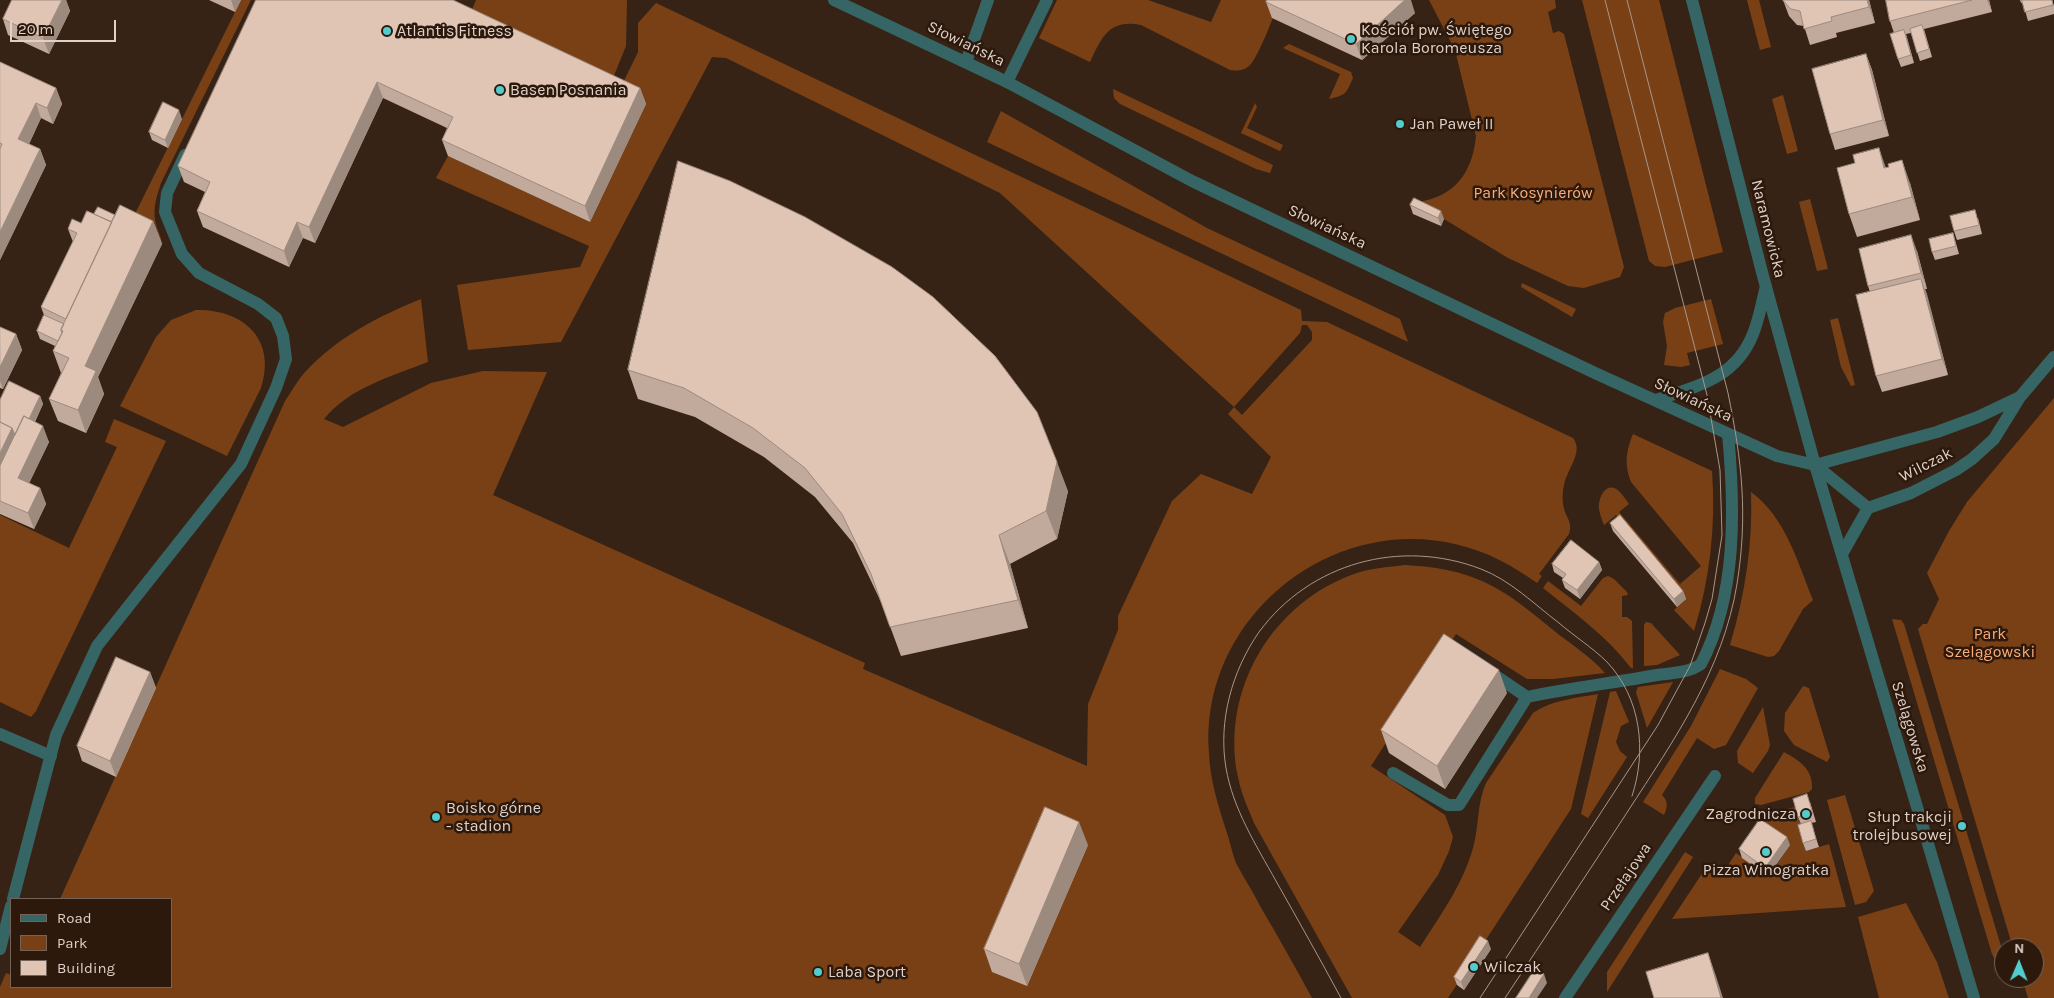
<!DOCTYPE html>
<html>
<head>
<meta charset="utf-8">
<style>
	body { margin:0 }
	#map { position:relative; width:2054px; height:998px; overflow:hidden; background:#372316; font-family:Karla,sans-serif }
	canvas { display:block }
	.legend { position:absolute; left:10px; top:898px; width:162px; height:90px; box-sizing:border-box; background:#2c190c; border:1px solid #746358; margin:0; padding:6px 9px; list-style:none; font-size:15px; color:#dfd1c9 }
	.legend li { display:flex; align-items:center; gap:10px; height:25px }
	.legend b { width:25px; border:1px solid #746358 }
	.north { position:absolute; left:1994px; top:938px; width:50px; height:50px; box-sizing:border-box; background:#2c190c; border:1px solid #746358; border-radius:50%; rotate:1deg; font-size:14px; font-weight:700; line-height:20px; text-align:center; color:#dfd1c9 }
	.north::after { content:''; display:block; margin:auto; width:18px; height:22px; background:#52cdcd; clip-path:polygon(50% 0,100% 100%,50% 72%,0 100%) }
	.scale { position:absolute; left:10px; top:20px; width:106px; height:22px; box-sizing:border-box; border:2px solid #dfd1c9; border-top:0; padding-left:6px; font-size:15px; line-height:18px; white-space:nowrap; color:#dfd1c9; -webkit-text-stroke:4px #2c190c; paint-order:stroke }
</style>
</head>
<body>
<div id="map">
<canvas width="2054" height="998"></canvas>
<ul class="legend">
<li><b style="height:6px;background:#356665"></b>Road</li>
<li><b style="height:14px;background:#7a4015"></b>Park</li>
<li><b style="height:14px;background:#e0c5b5"></b>Building</li>
</ul>
<div class="north">N</div>
<div class="scale">20 m</div>
</div>
<script>
const ctx = document.querySelector('canvas').getContext('2d');
ctx.lineJoin = 'round';
function fill(path, color) {
  ctx.fillStyle = color;
  ctx.fill(path, 'evenodd');
}
function stroke(path, color, width, dash) {
  ctx.strokeStyle = color;
  ctx.lineWidth = width;
  ctx.lineCap = dash ? 'butt' : 'round';
  ctx.setLineDash(dash || []);
  ctx.stroke(path);
}
function drawText(font, color, halo, rows, align = 'center') {
  ctx.font = font + ' Karla,sans-serif';
  ctx.lineWidth = 5;
  ctx.setLineDash([]);
  ctx.textBaseline = 'middle';
  ctx.strokeStyle = halo;
  ctx.fillStyle = color;
  for (const [text, x, y, turn = 0] of rows) {
    ctx.save();
    ctx.translate(x, y);
    ctx.rotate((+turn || 0) * Math.PI / 180);
    ctx.textAlign = isNaN(turn) ? turn : align;
    if (halo) ctx.strokeText(text, 0, 0);
    ctx.fillText(text, 0, 0);
    ctx.restore();
  }
}
fill(new Path2D(`
	M241,0H251L161,183C157,195 153,207 155,220C156,228 161,235 162,244L128,228Z
	M476,0H627L626,46L613,78L471,12Z
	M1057,0H1148L1211,22L1221,0H1280C1274,14 1259,57 1249,66C1243,71 1238,71 1230,70L1141,25C1109,19 1102,37 1090,62L1039,38Z
	M1429,0H1555L1556,8L1548,12L1553,33L1559,31L1564,34L1624,267L1620,277L1584,288L1568,286L1508,258L1444,219L1409,203C1451,200 1472,177 1476,136L1455,50Z
	M1582,0H1659L1723,252L1665,267L1655,266L1649,261Z
	M1747,0H1759L1771,47L1760,50Z
	M656,3L1301,310L1302,321L1327,322L1573,438C1584,452 1567,469 1564,485C1562,493 1562,504 1565,512C1569,521 1572,525 1569,534L1539,574L1542,576L1537,583C1513,566 1488,552 1459,545C1330,512 1199,619 1209,753C1210,780 1218,805 1226,830C1230,841 1232,853 1236,863C1243,877 1253,891 1260,906C1278,936 1295,967 1312,998H0V987L6,973L11,975V987H171V899H60L285,401C292,391 298,379 307,370C338,337 379,316 421,299L428,362C392,376 349,388 324,419L343,427L431,383L483,371L547,372L493,495L865,663L863,669L1087,766L1088,704L1118,630V616L1172,501L1201,474L1252,494L1271,457L1228,414L1234,407L1000,193L726,58L712,57L561,342L468,350L457,285L580,267L589,246L436,178L448,156L590,222L646,104L619,91L638,52V23ZM1302,325H1307L1312,332V340L1242,415L1234,407L1300,333Z
	M1289,44L1351,72L1353,78C1346,94 1346,95 1329,99L1340,74L1283,48Z
	M1113,89L1273,165L1270,173L1256,169L1120,104L1114,98Z
	M1783,95L1798,151L1787,154L1772,99Z
	M1255,103L1257,107L1247,128L1283,145L1280,151L1241,133Z
	M1001,111L1207,228L1400,319L1408,342L987,142Z
	M1810,199L1828,269L1817,271L1799,202Z
	M1522,283L1576,309L1572,317L1521,287Z
	M1711,299L1723,344L1687,353L1690,365L1681,367L1664,365L1667,346L1663,322L1665,313L1675,308Z
	M196,310C243,309 277,339 261,388L227,456L120,406L156,337L171,320Z
	M1838,318L1855,385L1851,386L1841,367L1830,320Z
	M2054,398V998H2028L2022,978H2034V948H2013L1918,629L1923,624H1927L1939,599L1927,573L1949,531L1967,502Z
	M114,419L166,441L36,711L31,717L0,702V515L69,548L117,447L105,442Z
	M1633,434L1712,471C1716,526 1710,578 1694,631L1674,610L1686,599L1616,515L1604,525C1602,520 1600,515 1599,509C1598,498 1606,480 1619,491C1623,495 1626,500 1629,504L1619,512L1680,584L1701,566L1631,482C1624,464 1626,451 1633,434Z
	M1751,492C1786,518 1797,561 1813,600L1803,609L1779,651L1774,656L1768,657L1730,645C1745,595 1753,544 1751,492Z
	M1405,565C1478,569 1504,589 1558,634C1574,646 1592,658 1605,673L1553,679H1527L1456,634L1371,766L1445,815L1453,837L1449,851L1438,875L1398,932L1420,947C1440,916 1463,884 1473,848C1479,827 1477,803 1486,783L1533,713C1552,700 1576,698 1598,694L1571,809L1448,998H1352L1254,823C1248,808 1241,793 1238,777C1220,690 1273,601 1357,573C1372,568 1389,567 1405,565Z
	M1608,576L1614,579L1627,592L1628,595L1622,596V617H1627L1632,621L1633,668H1631C1607,636 1574,613 1543,588L1548,581L1581,606L1603,578Z
	M1892,619L1901,620L1904,624L2004,956V972L2002,973L1992,954Z
	M1646,622L1651,623L1680,655L1657,665L1644,666V625Z
	M1720,669L1746,679L1758,688L1726,745L1714,749L1697,738L1662,795C1668,801 1668,807 1664,815L1643,802L1691,726Z
	M1673,682L1647,728L1636,692L1638,687Z
	M1803,686L1809,688L1830,757L1827,762L1794,745L1784,731L1785,713Z
	M1616,691L1629,722L1621,726L1616,742L1620,751L1627,757L1588,818L1581,814L1610,692Z
	M1763,707L1770,745L1768,751L1753,773L1738,763L1737,751Z
	M1784,752C1800,761 1813,769 1812,789L1809,792L1761,805L1755,804V798Z
	M1845,795L1874,891L1866,902L1855,905L1827,800Z
	M1795,807L1801,825L1812,823L1814,829L1806,851L1829,844L1846,907L1672,919L1707,866L1721,876L1736,853L1769,876L1790,845L1756,822L1763,815Z
	M1685,852L1693,857L1607,992V972Z
	M1906,903L1937,962L1949,998H1879L1858,917Z`), '#7a4015');
stroke(new Path2D(`
	M1007,82L1047,0
	M1490,672L1527,697
	M0,734L51,756
	M1393,773L1448,805H1459L1527,697C1570,688 1613,683 1657,675C1671,673 1689,673 1701,664C1737,595 1735,509 1728,434
	M13,899L56,735L97,646L241,464L276,388L286,359L283,336L276,318L258,304L199,273L182,254L165,212L167,193L185,155
	M0,949L11,906`), '#356665', 12);
stroke(new Path2D(`
	M966,62L988,0
	M1815,465L1937,432L1978,417L2020,397
	M1815,465L1868,508
	M1842,554L1868,508L1911,493L1956,470L1972,459L1994,439L2020,397L2054,357
	M1565,998L1715,776`), '#356665', 12);
stroke(new Path2D(`
	M834,0L1007,82L1192,181L1595,373L1777,456L1815,465
	M1692,0L1763,276L1815,465L1974,998
	M1656,400C1697,386 1735,379 1753,334C1759,319 1762,302 1766,286`), '#356665', 12);
stroke(new Path2D(`
	M1341,998C1320,959 1298,920 1276,881C1256,845 1233,809 1226,768C1218,721 1232,671 1259,632C1310,563 1400,538 1481,569C1510,580 1534,604 1559,623C1574,636 1593,648 1607,662C1641,698 1647,751 1632,796
	M1480,998L1658,725L1690,666L1705,623L1712,599L1722,535L1720,470L1707,395L1605,0
	M1505,998C1546,936 1587,874 1628,811C1674,740 1723,670 1737,584C1748,515 1742,461 1728,393L1627,0`), '#a6968c', 1);
fill(new Path2D(`
	M12,0H66L70,11L49,54L8,35L3,19Z
	M209,0H241L235,12Z
	M256,0L640,88L646,104L590,222L448,156L442,140L447,128L383,98L315,243L303,238L289,267L203,227L197,211L205,192L184,182L178,166Z
	M1783,0H1869L1875,23L1836,33L1837,37L1810,45L1804,26L1797,25L1789,16Z
	M1886,0H1989L1992,12L1924,29L1932,57L1920,61L1911,33L1906,34L1914,63L1901,67L1898,59L1894,33L1890,21Z
	M2020,0H2052L2054,6V14L2028,21L2023,3H2021Z
	M1266,2L1415,13L1362,60L1272,18Z
	M1866,54L1872,70L1889,136L1835,150L1830,134Z
	M0,62L56,88L62,104L53,124L41,118L29,144L40,149L46,165L0,260Z
	M182,119L168,148L152,140L149,132Z
	M1855,163L1886,167L1910,183L1920,220L1857,237L1849,214Z
	M1410,205L1444,219L1441,226L1413,214Z
	M94,214L115,215L153,221L162,244L98,377L104,394L86,433L58,421L49,399L61,373L53,351L55,346L40,339L37,331L44,315L41,307L73,242L68,229L81,223Z
	M1978,218L1982,234L1957,240L1954,231Z
	M1953,233L1959,254L1935,260L1932,252Z
	M1917,251L1927,289H1925L1948,375L1882,392L1876,376L1870,292L1868,286Z
	M0,327L16,334L22,350L3,389L0,388Z
	M628,370L1068,491L1057,539L1010,564L1028,628L901,656L881,602L853,543L815,497L764,457L695,417L638,399Z
	M40,396L43,404L35,422L49,442L29,483L40,488L46,504L34,529L0,514V400Z
	M1610,523L1683,591L1686,599L1677,607L1613,531Z
	M1599,562L1602,570L1580,599L1565,588L1562,580L1563,578L1554,572L1552,564Z
	M150,672L156,688L116,777L82,761L77,746Z
	M1507,693L1445,789L1389,753L1381,730Z
	M1810,802L1816,822L1811,823L1819,847L1806,851L1803,843L1801,824L1798,817Z
	M1088,845L1027,986L992,972L984,949Z
	M1790,845L1768,876L1742,858L1739,849Z
	M1491,949L1464,990L1457,985L1454,977Z`), '#c1a99c');
fill(new Path2D(`
	M62,0H66L70,11L49,54L43,38Z
	M231,0H241L235,12Z
	M1405,0H1411L1415,13L1362,60L1356,44Z
	M1867,0H1869L1875,23L1869,7Z
	M1987,0H1989L1992,12Z
	M1904,30L1907,38L1914,63L1911,55Z
	M1866,54L1872,70L1889,136L1883,120Z
	M377,82L383,98L315,243L309,227Z
	M56,88L62,104L53,124L47,108Z
	M640,88L646,104L590,222L585,206Z
	M36,103L41,118L24,155L18,139Z
	M179,110L182,119L168,148L165,140Z
	M1879,148L1887,171L1884,168Z
	M40,149L46,165L0,260V232Z
	M1902,160L1910,183L1920,220L1912,197Z
	M1441,211L1444,219L1441,226L1438,218Z
	M153,221L162,244L98,377L104,394L86,433L78,410L85,366Z
	M297,222L303,238L289,267L284,251Z
	M1911,235L1917,251L1927,289L1921,273Z
	M1921,279L1927,294L1948,375L1942,359Z
	M16,334L22,350L3,389L0,381V367Z
	M40,396L43,404L0,493V453L12,428Z
	M43,426L49,442L24,494L18,478Z
	M1057,462L1068,491L1057,539L1046,511Z
	M40,488L46,504L34,529L28,513Z
	M999,535L1010,564L1028,628L1018,600Z
	M1599,562L1602,570L1580,599L1577,590Z
	M1683,591L1686,599L1677,607L1674,599Z
	M1499,670L1507,693L1445,789L1437,766Z
	M150,672L156,688L116,777L110,761Z
	M1079,822L1088,845L1027,986L1019,964Z
	M1787,837L1790,845L1768,876L1765,868Z
	M1488,941L1491,949L1464,990L1461,982Z
	M1708,953L1716,976L1723,998H1721Z
	M1544,974L1547,983L1537,998H1529Z`), '#9d8a7f');
const building = new Path2D(`
	M12,0H62L43,38L3,19Z
	M256,0H453L640,88L585,206L442,140L453,117L377,82L309,227L297,222L284,251L197,211L210,182L178,166Z
	M1267,0H1405L1356,44L1266,2Z
	M1783,0H1867L1869,7L1831,17L1832,21L1804,29L1800,11L1791,9Z
	M1886,0H1972L1890,21Z
	M2022,0H2052L2053,5L2025,12Z
	M1922,25L1929,49L1917,53L1910,29Z
	M1904,30L1911,55L1898,59L1890,34Z
	M1866,54L1883,120L1830,134L1812,69Z
	M0,62L56,88L47,108L36,103L18,139L40,149L0,232V149L2,144L0,143Z
	M163,102L179,110L165,140L149,132Z
	M1879,148L1884,168L1889,167L1888,164L1902,160L1912,197L1849,214L1837,168L1855,163L1853,155Z
	M678,161L730,181L805,217L892,267L933,297L995,356L1037,412L1057,462L1046,511L999,535L1018,600L890,627L871,574L842,514L805,468L753,428L684,388L628,370Z
	M1414,198L1441,211L1438,218L1410,205Z
	M120,205L153,221L85,366L96,371L78,410L49,399L69,358L53,351L63,331L61,330Z
	M98,207L115,215L111,222L94,214Z
	M1975,210L1979,225L1954,231L1950,216Z
	M87,211L112,222L66,319L41,307L77,233L68,229L72,219L81,223Z
	M1953,233L1956,246L1932,252L1929,239Z
	M1911,235L1921,273L1868,286L1859,249Z
	M1921,279L1942,359L1876,376L1856,295Z
	M44,315L64,324L61,330L62,333L58,341L37,331Z
	M0,327L16,334L0,367Z
	M9,381L40,396L29,419L24,416L15,435L12,428L0,422V400Z
	M24,416L43,426L18,478L40,488L28,513L0,501V466Z
	M0,422L12,428L0,453Z
	M1620,515L1683,591L1674,599L1610,523Z
	M1571,540L1599,562L1577,590L1562,580L1566,574L1552,564Z
	M1444,634L1499,670L1437,766L1381,730Z
	M116,657L150,672L110,761L77,746Z
	M1807,794L1813,814L1798,817L1793,799Z
	M1045,807L1079,822L1019,964L984,949Z
	M1760,819L1787,837L1765,868L1739,849Z
	M1811,821L1816,839L1803,843L1798,825Z
	M1480,936L1488,941L1461,982L1454,977Z
	M1708,953L1721,998H1654L1646,972Z
	M1535,969L1544,974L1529,998H1516Z`);
fill(building, '#e0c5b5');
stroke(building, '#9d8a7f', 1);
for (const [x, y, r, color] of [
	[387,31,5,"#52cdcd"],
	[1351,39,5,"#52cdcd"],
	[500,90,5,"#52cdcd"],
	[1400,124,5,"#52cdcd"],
	[1806,814,5,"#52cdcd"],
	[436,817,5,"#52cdcd"],
	[1962,826,5,"#52cdcd"],
	[1766,852,5,"#52cdcd"],
	[1474,967,5,"#52cdcd"],
	[818,972,5,"#52cdcd"]
]) {
  const dot = new Path2D();
  dot.arc(x, y, r, 0, 2 * Math.PI);
  ctx.fillStyle = color;
  ctx.fill(dot);
  stroke(dot, '#2c190c', 2);
}
drawText('16px', '#dfd1c9', '#2c190c', [
	["Kościół pw. Świętego",1361,30],
	["Karola Boromeusza",1361,48],
	["Atlantis Fitness",397,31],
	["Basen Posnania",510,90],
	["Jan Paweł II",1410,124],
	["Boisko górne",446,808],
	["- stadion",446,826],
	["Zagrodnicza",1796,814,"right"],
	["Słup trakcji",1952,817,"right"],
	["trolejbusowej",1952,835,"right"],
	["Pizza Winogratka",1766,870,"center"],
	["Wilczak",1484,967],
	["Laba Sport",828,972]
], 'left');
drawText('16px', '#dfd1c9', '#2c190c', [
	["Słowiańska",966,44,26],
	["Słowiańska",1327,227,25],
	["Naramowicka",1768,229,76],
	["Słowiańska",1693,400,25],
	["Wilczak",1926,465,-27],
	["Szelągowska",1910,727,73],
	["Przełajowa",1626,877,-56]
]);
drawText('16px', '#fdac77', '#2c190c', [
	["Park Kosynierów",1533,193],
	["Park",1990,634],
	["Szelągowski",1990,652]
]);
</script>
</body>
</html>
